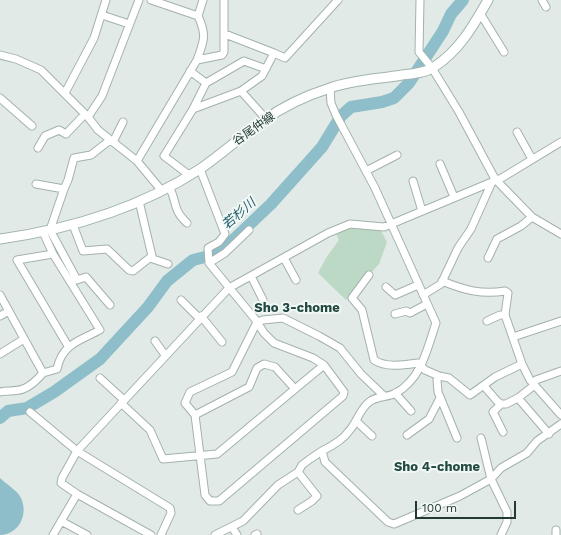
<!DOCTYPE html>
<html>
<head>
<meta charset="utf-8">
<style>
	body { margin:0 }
	#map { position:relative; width:561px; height:535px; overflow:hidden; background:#e1eae6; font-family:"Work Sans",sans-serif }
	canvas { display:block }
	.scale { position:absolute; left:415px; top:501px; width:101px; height:18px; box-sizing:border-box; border:2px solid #233934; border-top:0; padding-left:5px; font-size:12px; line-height:14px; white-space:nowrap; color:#233934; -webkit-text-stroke:3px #f1f7f4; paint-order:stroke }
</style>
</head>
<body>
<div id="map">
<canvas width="561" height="535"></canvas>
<div class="scale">100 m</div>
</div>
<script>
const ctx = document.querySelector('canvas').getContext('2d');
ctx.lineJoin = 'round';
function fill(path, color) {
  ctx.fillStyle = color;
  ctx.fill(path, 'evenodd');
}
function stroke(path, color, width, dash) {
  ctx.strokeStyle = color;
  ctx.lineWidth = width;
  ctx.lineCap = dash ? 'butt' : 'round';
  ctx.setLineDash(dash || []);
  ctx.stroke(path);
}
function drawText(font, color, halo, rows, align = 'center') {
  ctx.font = font + ' "Work Sans","Noto Sans JP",sans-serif';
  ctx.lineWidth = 4;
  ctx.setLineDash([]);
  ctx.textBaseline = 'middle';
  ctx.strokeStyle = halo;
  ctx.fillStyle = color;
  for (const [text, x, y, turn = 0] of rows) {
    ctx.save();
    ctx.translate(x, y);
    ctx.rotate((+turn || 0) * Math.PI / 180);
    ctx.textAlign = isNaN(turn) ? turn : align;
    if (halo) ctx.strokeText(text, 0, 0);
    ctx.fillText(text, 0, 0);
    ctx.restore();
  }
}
fill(new Path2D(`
	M350,227L381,231L387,242L379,264L346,300L318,273L326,258L339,240L336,233Z`), '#bcd9c5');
fill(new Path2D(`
	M0,478C6,484 18,491 21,498C29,515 18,535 0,535Z`), '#8ebeca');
stroke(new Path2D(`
	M0,418L8,411L27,408L54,392L100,359L148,307L167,281L193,260L213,255L231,242L271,204L322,147L341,116L351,107L382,102L394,98L409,83L443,31L451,14L463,0`), '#8ebeca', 12);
const minor = new Path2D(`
	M151,0L198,16L203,0
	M420,0L419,52L432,68L459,112L495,179L532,217L561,234
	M542,0L546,7
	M480,13L504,52
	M102,15L129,24
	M225,34L274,53
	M0,55L16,59L41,70L88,117L98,130L137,161L162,191
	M197,60C204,41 207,35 198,16
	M206,83L244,61L266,69
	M330,88L331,103L336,115L375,188L436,323C427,349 422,378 396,393C387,398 376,395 368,403C359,411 357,422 349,431C343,440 332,446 322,451L325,462L388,522L394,524L460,496L491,479L501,468L527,453L537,441L561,424
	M65,93L94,38L106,0
	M0,98L32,126
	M193,109L241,91
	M88,117L102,96L139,0
	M266,119L241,91L262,76L274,53L285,58L338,0
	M517,132L532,159
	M113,142L123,122
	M38,148L45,136L59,130L66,134L85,114
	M137,161L197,60L222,55L224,52V0
	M440,164L454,197
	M200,169L225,234L219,242L208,248L209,263L255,319L264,333L274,343L313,358L324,365L344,392L343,396L219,501H210L205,495L195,415L249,387L257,368L264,364L275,367L295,389L324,365
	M366,171L397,155
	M189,175L164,156L193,109L206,83L190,71
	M413,181L422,211
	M36,184L64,189L50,230L77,280L86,277L110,305
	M169,187C178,202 171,208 187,223
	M64,189L68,180L74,158L91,155L110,140
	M73,225L83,251L107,249L129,270L133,271L152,256L139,201
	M43,232L53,254
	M150,258L168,264
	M284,258L296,280
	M488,258L497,239L521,226L532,217
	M209,263L225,253L249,230
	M369,275L352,298L362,310L374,360C386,368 404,365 418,363L425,370L439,376L449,378L470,395L495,377L522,364
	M251,276L263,300
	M442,281C464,290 482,295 505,291L508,293L505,315L522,364L530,380L561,415
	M386,287L395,295L418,285
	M0,295L43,373L57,369C62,344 79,341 100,330L53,254L17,260L68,346
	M423,295L441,284L458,248L471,229L492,182L495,179H500L561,142
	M181,300L199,318
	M395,314L406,311L410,313L427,304
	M0,316L9,311
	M201,316L222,342
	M487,321L500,315H505
	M513,337L561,321
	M155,341L165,355
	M0,354L24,339
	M439,376L437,380L438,392L457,438
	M100,378L124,400
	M484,386L497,401L501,404H506L518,398L532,387L536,380L561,371
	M0,392C7,390 16,392 23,389C31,386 38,379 43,373
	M395,393L411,411
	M518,398L549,434
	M121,403L150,430L163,459L217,454L295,389
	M501,404L493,412L503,432
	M30,412L77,451L170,508L171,513L161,535
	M195,415L185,403L190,392L232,372L257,322L263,320L283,318L319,336L340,348L361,374L383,395
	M356,421L372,436
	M407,435L429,419L440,398
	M481,438L491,479L507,512V522L501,535
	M298,510L312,501L317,496L298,472
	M61,521L87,535
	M232,527L237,535
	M556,530V535
	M53,535L77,494
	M151,535L77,494L61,483L62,478L77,451L229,288L328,233L350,224L384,227L492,182
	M215,535L243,521L278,485L298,472L302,465L310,459L322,451
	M255,535L257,534`);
const secondary = new Path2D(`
	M0,239C71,229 140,208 200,169C222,154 241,136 263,121C282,107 308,95 330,88C353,80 378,79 402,75C412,74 425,73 434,67C460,50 473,26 488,0`);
stroke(minor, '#a4b1ad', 9);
stroke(secondary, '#a1b4ae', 11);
stroke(minor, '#fff', 7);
stroke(secondary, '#fff', 9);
drawText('12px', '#233934', '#f1f7f4', [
	["谷尾仲線",254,129,-35]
]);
drawText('italic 13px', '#235e6e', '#f1f7f4', [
	["若杉川",239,214,-41]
]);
drawText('bold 13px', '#214841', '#f1f7f4', [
	["Sho 3-chome",297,308],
	["Sho 4-chome",437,467]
]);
</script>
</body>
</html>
